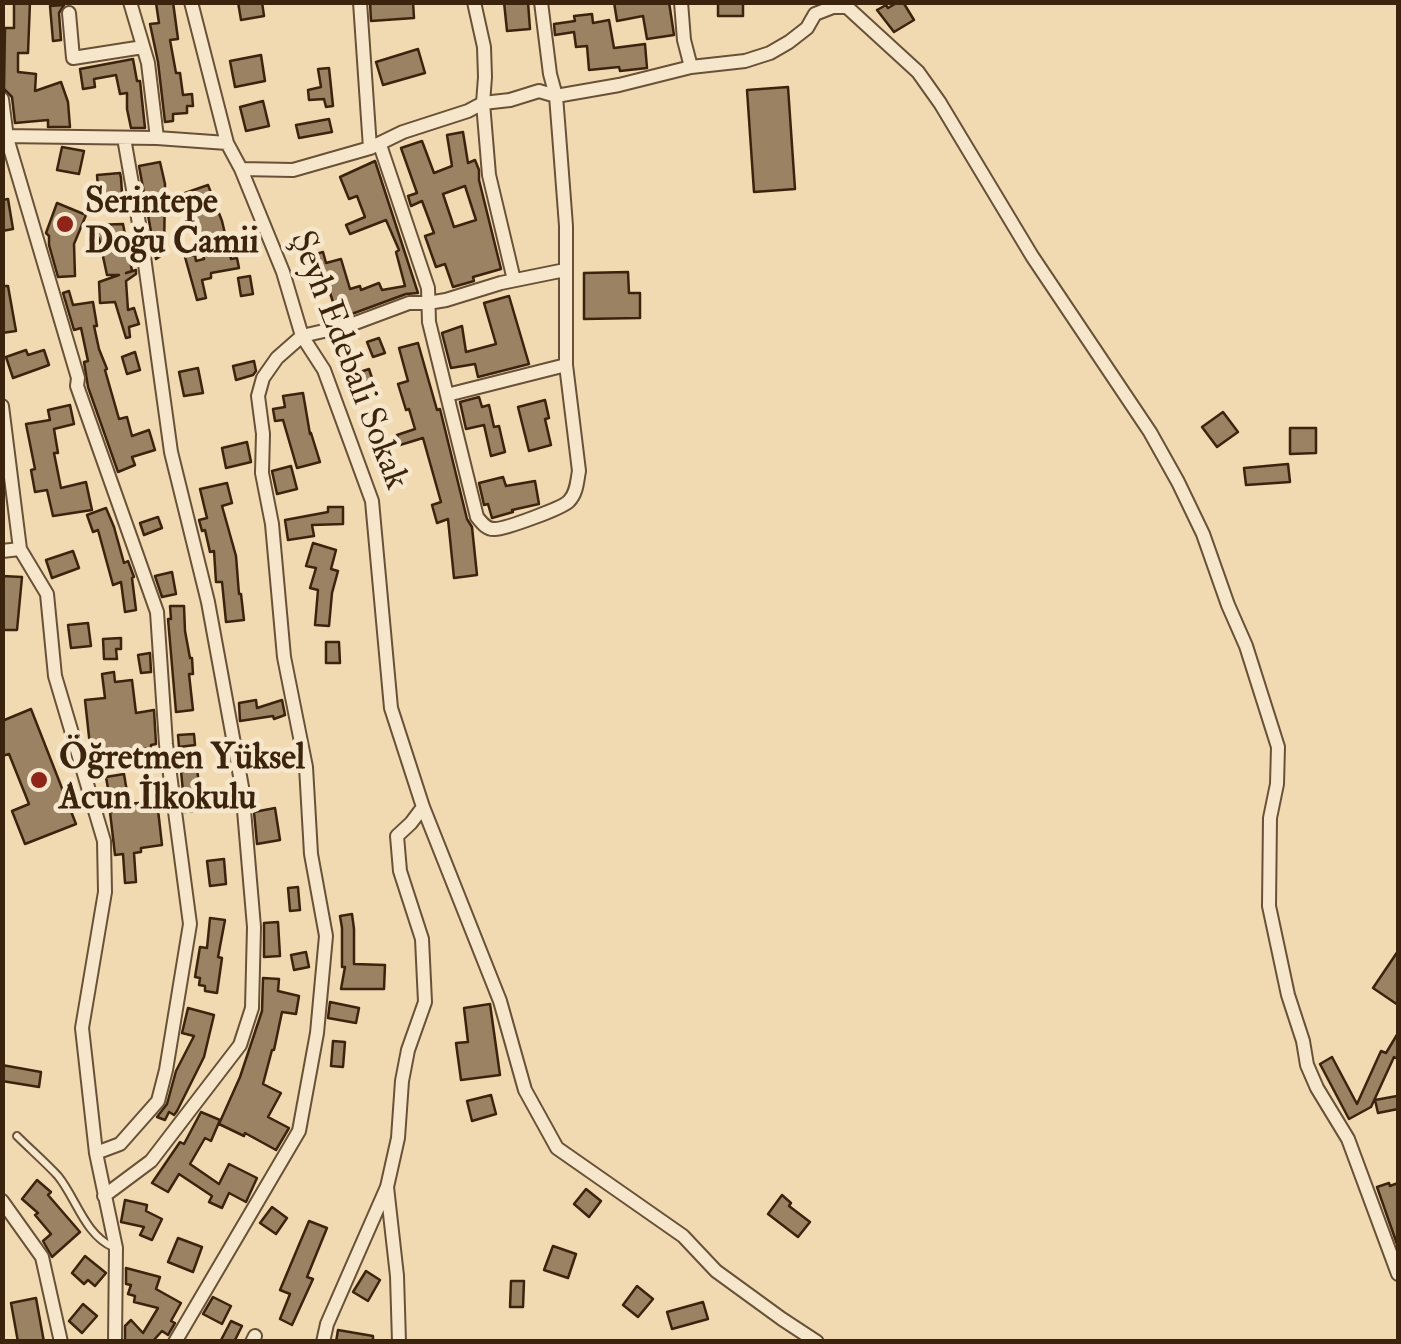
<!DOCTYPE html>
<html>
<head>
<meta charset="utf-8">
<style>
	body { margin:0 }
	#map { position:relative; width:1401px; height:1344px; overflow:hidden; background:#f1dab1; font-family:"IM FELL Double Pica",serif }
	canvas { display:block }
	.frame { position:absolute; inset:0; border:5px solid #3b230e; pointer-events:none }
</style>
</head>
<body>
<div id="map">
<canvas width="1401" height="1344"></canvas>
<div class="frame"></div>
</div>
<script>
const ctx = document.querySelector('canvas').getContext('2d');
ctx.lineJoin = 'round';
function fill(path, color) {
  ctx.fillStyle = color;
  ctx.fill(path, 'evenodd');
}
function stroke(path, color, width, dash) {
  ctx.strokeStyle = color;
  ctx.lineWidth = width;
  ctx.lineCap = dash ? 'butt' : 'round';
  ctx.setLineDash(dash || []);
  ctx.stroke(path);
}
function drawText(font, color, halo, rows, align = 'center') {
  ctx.font = font + ' "IM FELL Double Pica",serif';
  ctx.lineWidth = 9;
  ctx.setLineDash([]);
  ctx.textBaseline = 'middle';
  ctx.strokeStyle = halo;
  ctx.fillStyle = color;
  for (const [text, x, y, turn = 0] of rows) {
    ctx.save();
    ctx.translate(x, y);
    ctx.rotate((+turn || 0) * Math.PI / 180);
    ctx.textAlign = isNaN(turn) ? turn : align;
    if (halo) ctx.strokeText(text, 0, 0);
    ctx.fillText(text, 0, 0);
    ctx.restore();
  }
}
const building = new Path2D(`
	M14,2H30L28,53H18V72L36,74L35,91L61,82L68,102L70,127H48V120L15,123L12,97L4,89L5,28H14Z
	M164,2H173L178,39L170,40L176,73H180L183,95L192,94L193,106H187V113L173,114V121L165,122L158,62L150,24L159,23L156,3Z
	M238,2H262L264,16L241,20Z
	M370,2H413L414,18L371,21Z
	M504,2H528L530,29L507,31Z
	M614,2H669L674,35L647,39L643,16L617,21Z
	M718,2H743V16H718Z
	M898,2H903L914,20L894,32L877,10L886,5L888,8Z
	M64,5L59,13L61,40L53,41L50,6Z
	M592,14L593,23L609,20L614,48L645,44L647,68L620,71L619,67L589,70L587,46L576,47L574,32L555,35L554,24L575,21L574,16Z
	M418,49L425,73L383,85L376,62Z
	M261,55L265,81L235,87L230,61Z
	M133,59L137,81H140L145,128H131L127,109V93L120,94L116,75L94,79L95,87L83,89L80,69Z
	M329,68L333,106L326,107L324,99L309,100L308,90L321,87L318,69Z
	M788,87L795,189L754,192L747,90Z
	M263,101L269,126L246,131L240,107Z
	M329,119L332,132L299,138L296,125Z
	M463,132L468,163L475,160L479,170V180L501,269L473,277L474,281L453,287L445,264L436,267L425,236L434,233L422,201L411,206L408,196L417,193L401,148L422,141L434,173L452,166L447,135ZM465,186L476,220L454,227L443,194Z
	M62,147L84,151L79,174L57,170Z
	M375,161L418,293L406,294L349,315L344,302L334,305L329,290L321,293L309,256L323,252L326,263L341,259L350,289L360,286L361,290L379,283L382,290L405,286L396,252L399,250L386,220L350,234L346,225L365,217L357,196L349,199L340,177Z
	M160,162L165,184L164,254L156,259L139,166Z
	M120,173L121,178L123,209L117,201L99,202L97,175Z
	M208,185L222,221L231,259L237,258L239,268L211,273V278L202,280L206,298L197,300L185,257L195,255L196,261L204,259L197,227L185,193Z
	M8,199L13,229L2,231V200Z
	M57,203L86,215L74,244L75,276L58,277L49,245V236L46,233Z
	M123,224L132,271L126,273L136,270V274L126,281L128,310L134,308L139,324L129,327L130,337L126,338L115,302L100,303L99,282L119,275H107L99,238H94L93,225Z
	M628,272L629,293H640V318L584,319V273Z
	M250,276L253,294L241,296L238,278Z
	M2,286H8L16,331L2,333Z
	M69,291L73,305L93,302L97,326H94L99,349L107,369L105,370L119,419L127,417L132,436L149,430L155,450L132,457L135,465L118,472L88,387L84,362L88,361L81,328L74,330L63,293Z
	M509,296L529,364L478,377L475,364L451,368L442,333L462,326L466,352L496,344L484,303Z
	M379,338L385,353L373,357L367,342Z
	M418,343L437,410L440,409L467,519L472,527L477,575L454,578L448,519L437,523L432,505L441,502L423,438L400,445L397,435L415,429L409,409L406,410L398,384L408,381L399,348Z
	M26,350L28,355L44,350L49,365L13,378L6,357Z
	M135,352L140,370L127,374L122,357Z
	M254,361L256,371L253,375L236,380L233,366Z
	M198,368L203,393L184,396L179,372Z
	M369,369L376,390L351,398L345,377Z
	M303,393L310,434L311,433L320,462L297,468L283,420L275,421L273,409L285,407L283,396Z
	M479,397L482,407L489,405L494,427L499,426L505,452L491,456L484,425L466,429L460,402Z
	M545,400L549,418L545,419L551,445L529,451L518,407Z
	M70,405L74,424L54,429L58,453H54L61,488L86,482L92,510L53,516L47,490L35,492L31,470L35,469L26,424L50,420L48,410Z
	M1223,412L1238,432L1217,447L1202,427Z
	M1290,428H1316V453L1290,454Z
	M247,442L251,462L226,468L222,448Z
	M1288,464L1290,482L1246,485L1244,468Z
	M291,466L297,489L277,494L272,471Z
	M503,477L506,486L535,481L539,504L512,510L513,512L492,518L488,504L484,505L479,483Z
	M227,483L232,503L222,506L236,556L239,594H241L244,620L226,622L222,582H216L214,551L210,552L205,530L202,531L199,520L207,518L200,489Z
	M328,507H343V524L312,525L314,536L288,540L285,520L328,512Z
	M106,508L114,527L124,563L128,561L134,577L132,578L136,610L125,612L121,582L113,585L98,530L93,532L87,515Z
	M158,517L162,528L144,535L140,523Z
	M313,543L336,550L331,569L338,571L332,593L329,626L315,625L318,590L310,588L316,568L306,566Z
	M73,551L79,568L52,578L46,560Z
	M172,572L176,594L162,597L155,576Z
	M2,576L22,577L17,630H2Z
	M170,606H184L185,631L190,658H192L193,674H189L193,710L176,712L168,619H171Z
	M88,623L91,646L71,648L68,625Z
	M121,638V649H116L117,659H104L103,639Z
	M326,642H339L340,663H326Z
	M150,653L151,672L141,673L138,655Z
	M114,672L115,682L132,680L136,713L154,710L156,744L151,745V748L91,755L85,700L105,698L102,674Z
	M256,700L257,708L282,700L285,715L274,719L273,716L240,721L239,703Z
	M31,709L76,824L25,844L12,811L29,804L9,754L2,756V721Z
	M194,734L195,745L179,747L178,735Z
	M197,769L200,792H204L206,809L185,812L181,771Z
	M124,774L129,804L157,801L162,845L141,848V852L134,853L136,882L125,883L123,854L115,855L110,812H112L106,777Z
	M275,808L280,840L257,844L254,812Z
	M224,859L226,884L210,886L207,861Z
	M298,887L300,910L290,911L288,888Z
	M352,914L354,929V964L385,965L384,989H341L345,967H342V928L340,916Z
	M210,918L225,920L218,957L222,958L217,993L205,991V986L199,985L200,978L195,977L200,947L207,948Z
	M278,922L280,956L264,957V923Z
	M1398,951V1005L1373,988Z
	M306,952L309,967L294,970L291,955Z
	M263,978L279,979L278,991L299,996L296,1014L282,1012L274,1050H272L263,1084L281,1093L268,1117L289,1128L276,1150L245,1133L244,1136L219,1124L240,1077L262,1011Z
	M330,1002L359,1008L356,1023L328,1018Z
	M490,1004L500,1075L461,1080L456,1043L468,1042L464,1008Z
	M188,1008L214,1015L204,1057L177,1111L174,1115L169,1112L165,1120L157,1117L167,1104L176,1071L194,1036L182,1033Z
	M1398,1033V1059L1394,1057L1371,1107L1349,1119L1320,1064L1332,1057L1357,1104L1381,1051L1386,1053Z
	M333,1041L345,1042L343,1067L331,1066Z
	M2,1065L41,1072L39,1087L2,1081Z
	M491,1095L496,1114L472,1121L467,1101Z
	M1397,1096L1398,1109L1378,1113L1375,1100Z
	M201,1112L220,1120L211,1141L205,1138L190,1164L219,1184L229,1164L257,1178L246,1202L229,1193L222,1208L209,1202L212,1196L179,1174L168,1192L152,1183L180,1142L184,1144Z
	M37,1180L51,1192L48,1195L80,1232L52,1257L43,1241L51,1234L35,1215L38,1213L22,1199Z
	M1389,1183L1390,1186L1398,1183V1247L1377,1187Z
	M586,1189L601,1201L589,1217L574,1204Z
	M782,1195L791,1203L789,1206L810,1222L798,1237L768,1214Z
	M125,1200L147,1205L146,1211L162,1219L152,1240L140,1235L144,1227L121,1222Z
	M272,1207L287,1218L276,1234L260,1223Z
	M309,1221L327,1228L307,1277L313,1279L292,1325L280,1319L290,1294L280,1290Z
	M178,1238L202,1247L193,1272L168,1262Z
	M553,1246L576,1254L568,1278L544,1270Z
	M85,1256L106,1273L95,1286L88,1280L84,1284L72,1273Z
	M126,1268L160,1277L156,1289L181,1303L171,1321L175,1323L168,1335L162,1331L152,1342H125V1326L131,1320L143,1333L158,1308L134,1302L135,1296L128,1294L131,1285L126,1284Z
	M366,1271L380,1280L368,1301L353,1292Z
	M511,1281H524L523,1307H510Z
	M637,1286L653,1299L638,1317L623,1305Z
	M213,1297L231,1306L222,1324L203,1314Z
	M36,1298L44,1342H18L11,1303Z
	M703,1302L708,1319L672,1329L667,1312Z
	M83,1304L97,1316L82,1333L69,1321Z
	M231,1321L242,1326L234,1342H220Z
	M338,1330L373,1336V1342H336Z`);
fill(building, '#9a8263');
stroke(building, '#3b230e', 2.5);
const lane = new Path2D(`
	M17,1136C30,1149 45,1162 58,1176C76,1198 85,1235 113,1247`);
const street = new Path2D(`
	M130,2L148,63L157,138
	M191,2L227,143L241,169L283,272L302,336L324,370L372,501L391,708L423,807L500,1001L525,1090L557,1148L683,1236L716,1271L782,1319L817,1342
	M360,2L370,148
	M474,2L484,47L485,77L483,103L489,175L514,280
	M681,2L684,40L691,67
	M69,13L73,58L143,47
	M2,99L7,138L78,378L77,386L157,612L166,744L190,924L166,1070L158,1101L120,1144L96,1153
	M2,136L157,138L227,143
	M380,145L428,288L429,322L477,517C482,523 487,530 495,529C505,529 563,508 569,501C577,493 577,481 579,471L566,365V226L559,134L556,96L550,74L541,2
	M241,169L293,170L370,148L403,132L468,111L483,103L510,100L539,91L556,96L619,85L691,67L745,61L770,53L789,42L807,28L815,14L833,7H847L918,72L940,103L1032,256L1150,432L1178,482L1203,534L1228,605L1246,646L1278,747L1277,784L1270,818L1269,906L1288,995L1303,1041L1307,1065L1317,1088L1348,1139L1398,1274
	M447,395L566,365
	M2,406L20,549L47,594L55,676L104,841L105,892L82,1028L96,1153L116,1248L115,1342
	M2,551L20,549
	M82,766L168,756
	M104,1196L151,1161L240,1045L252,1008L254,927L242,787L208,602L171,452L141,235L124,138
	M2,1201L42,1257L61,1342
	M175,1342L299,1131L317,1033L326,936L311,854L306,767L284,657L272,524L262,473L263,434L258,396L263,378L277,358L302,336L350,325L409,303H428L446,300L501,283L565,270
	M252,1342L255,1336
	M323,1342L327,1324L387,1187
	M399,1342L397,1276L387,1187L398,1138L402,1081L408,1050L425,1002L422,939L400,871L397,836L411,823L423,807`);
stroke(lane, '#685137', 10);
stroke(street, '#685137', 16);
stroke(lane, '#f6e7cc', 6);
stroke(street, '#f6e7cc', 12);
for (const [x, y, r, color] of [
	[65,224,10,"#8f2418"],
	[39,780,10,"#8f2418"]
]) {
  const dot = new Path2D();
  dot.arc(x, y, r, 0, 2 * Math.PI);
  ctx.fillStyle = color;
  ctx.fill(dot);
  stroke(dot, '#f6e7cc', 4);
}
drawText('bold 35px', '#3b230e', '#f6e7cc', [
	["Serintepe",85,204],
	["Doğu Camii",85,244],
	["Öğretmen Yüksel",59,760],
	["Acun İlkokulu",59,800]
], 'left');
drawText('35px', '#3b230e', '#f6e7cc', [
	["Şeyh Edebali Sokak",347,361,69]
]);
</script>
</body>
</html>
